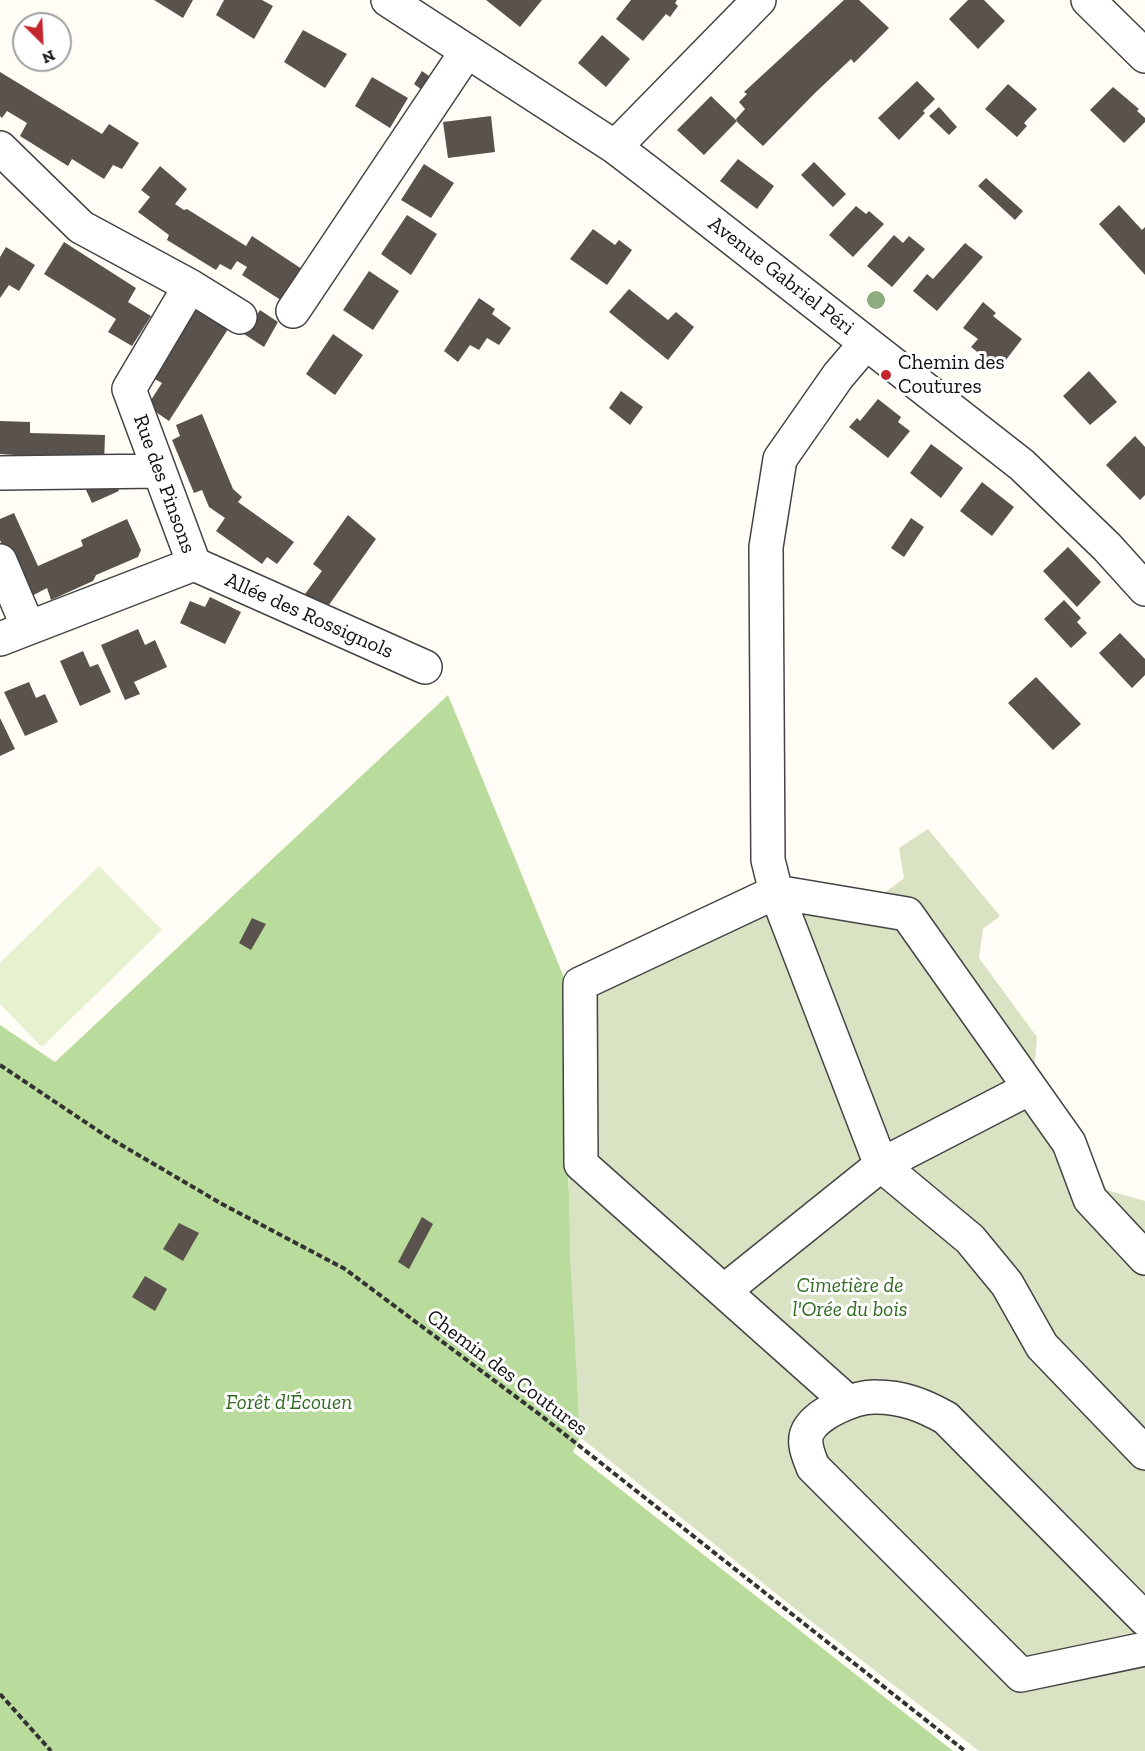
<!DOCTYPE html>
<html>
<head>
<meta charset="utf-8">
<style>
	body { margin:0 }
	#map { position:relative; width:1145px; height:1751px; overflow:hidden; background:#fffdf5; font-family:"Zilla Slab",serif }
	canvas { display:block }
	.north { position:absolute; left:12px; top:12px; width:60px; height:60px; box-sizing:border-box; background:#fff; border:2px solid #a0a0a0; border-radius:50%; rotate:156deg; font-size:16px; font-weight:700; line-height:24px; text-align:center; color:#111 }
	.north::after { content:''; display:block; margin:auto; width:21px; height:27px; background:#c4262e; clip-path:polygon(50% 0,100% 100%,50% 72%,0 100%) }
</style>
</head>
<body>
<div id="map">
<canvas width="1145" height="1751"></canvas>
<div class="north">N</div>
</div>
<script>
const ctx = document.querySelector('canvas').getContext('2d');
ctx.lineJoin = 'round';
function fill(path, color) {
  ctx.fillStyle = color;
  ctx.fill(path, 'evenodd');
}
function stroke(path, color, width, dash) {
  ctx.strokeStyle = color;
  ctx.lineWidth = width;
  ctx.lineCap = dash ? 'butt' : 'round';
  ctx.setLineDash(dash || []);
  ctx.stroke(path);
}
function drawText(font, color, halo, rows, align = 'center') {
  ctx.font = font + ' "Zilla Slab",serif';
  ctx.lineWidth = 6;
  ctx.setLineDash([]);
  ctx.textBaseline = 'middle';
  ctx.strokeStyle = halo;
  ctx.fillStyle = color;
  for (const [text, x, y, turn = 0] of rows) {
    ctx.save();
    ctx.translate(x, y);
    ctx.rotate((+turn || 0) * Math.PI / 180);
    ctx.textAlign = isNaN(turn) ? turn : align;
    if (halo) ctx.strokeText(text, 0, 0);
    ctx.fillText(text, 0, 0);
    ctx.restore();
  }
}
fill(new Path2D(`
	M448,695L565,980L568,1171L580,1437L573,1452L953,1751H0V1025L55,1062Z`), '#b9dc9c');
fill(new Path2D(`
	M928,829L1000,916L983,929L979,958L1037,1037L1034,1072L1092,1159L1107,1190L1145,1201V1751H979L803,1615L580,1437L570,1255L565,980L678,925L879,897L904,878L899,848Z`), '#d9e3c4');
fill(new Path2D(`
	M99,866L162,930L42,1047L0,1004V963Z`), '#e6f2cf');
fill(new Path2D(`
	M154,0H193L183,18Z
	M224,0H262L273,6L254,39L216,15Z
	M486,0H542L520,27Z
	M631,0H677L675,3L678,6L670,17L666,14L643,41L616,19Z
	M844,0H859L889,28L854,63L851,59L815,93L763,146L738,123L736,119L745,109L739,102L747,94L744,92Z
	M968,0H984L1005,21L978,49L949,19Z
	M303,30L347,54L325,88L284,62Z
	M602,35L630,59L606,87L578,63Z
	M422,71L436,81L426,93L414,84Z
	M0,72L102,134L109,124L139,143L122,169L113,165L104,179L72,159L68,166L20,136L27,123L7,111L2,118L0,116Z
	M372,77L408,98L390,128L355,106Z
	M917,81L935,99L923,111L925,113L899,140L878,118Z
	M1008,84L1037,109L1024,123L1027,126L1017,137L985,109Z
	M1113,87L1139,109L1137,111L1145,118V122L1124,143L1090,110Z
	M711,96L737,121L704,155L677,130Z
	M939,107L957,127L949,135L929,116Z
	M491,116L495,152L448,158L443,122Z
	M738,159L774,186L757,209L720,181Z
	M814,162L846,194L833,207L801,175Z
	M424,164L454,183L431,218L401,200Z
	M160,166L187,189L175,204L184,210L187,209L246,246L252,236L311,275L290,306L242,275L247,267L237,261L231,270L220,264L216,270L167,240L169,235L138,212L150,197L141,190Z
	M986,178L1023,211L1015,220L978,186Z
	M1119,205L1142,230L1145,227V275L1099,224Z
	M856,206L866,214L869,211L884,224L853,257L829,235Z
	M407,215L437,234L411,275L381,254Z
	M593,229L615,245L619,240L632,250L607,285L570,259Z
	M894,235L903,243L909,236L925,249L892,287L867,266Z
	M64,242L136,288L128,302L151,316L132,346L108,332L116,319L44,274Z
	M965,243L983,257L937,311L913,291L927,274L933,279Z
	M6,247L35,265L19,291L9,285L0,298V257Z
	M369,271L399,291L373,330L343,310Z
	M629,289L668,320L676,312L694,327L668,360L609,312Z
	M479,298L495,309L492,314L511,328L499,345L487,338L479,350L470,345L458,362L444,351Z
	M983,302L996,313L993,316L1022,339L999,369L990,361L986,365L978,357L980,354L971,347L978,339L963,328Z
	M198,306L230,326L169,421L147,406L162,383L153,378Z
	M260,310L278,322L264,347L244,334Z
	M333,334L363,355L335,395L306,374Z
	M1089,371L1117,402L1090,425L1063,396Z
	M621,391L643,407L630,425L609,408Z
	M878,399L901,417L898,422L910,431L888,458L849,427L857,418L860,421Z
	M202,414L233,489L242,497L238,502L294,542L277,564L267,557L262,564L216,531L225,518L209,507L202,490L194,493L172,440L180,436L176,425Z
	M0,421L30,422V433L105,435L104,464L29,461V456L0,454Z
	M1135,436L1145,447V495L1140,500L1106,465Z
	M931,444L963,468L941,498L910,473Z
	M113,478L119,491L92,503L86,490Z
	M982,482L1014,507L992,536L960,511Z
	M14,513L38,566L83,546L81,540L127,519L141,550L138,557L96,575L93,581L51,600L47,588L26,599L0,540V519Z
	M348,515L376,539L326,609L305,594L322,571L313,564Z
	M911,518L924,527L904,557L891,548Z
	M1068,547L1101,582L1077,607L1043,571Z
	M210,597L241,612L225,644L180,623L190,601L205,607Z
	M1064,600L1081,618L1077,622L1087,633L1071,648L1044,619Z
	M138,629L145,645L155,640L167,667L134,682L140,694L125,700L101,645Z
	M1120,633L1145,659V675L1132,688L1099,653Z
	M83,651L90,667L98,664L111,692L80,706L60,661Z
	M1036,677L1081,724L1053,750L1008,703Z
	M29,682L36,698L45,694L58,722L25,736L4,692Z
	M0,718L15,749L0,756Z
	M252,918L266,924L251,950L239,943Z
	M422,1217L433,1224L409,1269L398,1262Z
	M179,1223L199,1233L183,1261L163,1249Z
	M145,1276L167,1289L155,1311L132,1297Z`), '#5a524d');
const minor = new Path2D(`
	M388,0L615,147L649,173L1022,465L1107,547L1145,589
	M1088,0L1145,56
	M615,147L759,0
	M0,148L81,227L190,286
	M293,311L467,51
	M0,473L159,471
	M0,561L28,627
	M194,564L129,389L190,286L240,317
	M194,564L425,667
	M0,639L194,564
	M776,892L881,1165L970,1239L1007,1284L1042,1346L1145,1453
	M776,892L907,914L1069,1143L1090,1199L1145,1258
	M724,1291L881,1165L1030,1088
	M848,1402L581,1164L580,984L776,892L768,860L766,547L780,459L838,376L866,343
	M1145,1619L946,1418C923,1405 902,1397 876,1397C856,1396 817,1413 808,1431C802,1443 809,1456 813,1467L1021,1675L1145,1649`);
stroke(minor, '#444', 36);
stroke(new Path2D(`
	M0,1065L106,1136L222,1204L345,1269L539,1414L965,1751
	M0,1694L51,1751`), '#333', 4, [6, 3]);
stroke(minor, '#fff', 33);
ctx.fillStyle = '#8dad7f';
for (const [x, y] of [
	[876,300]
]) {
  ctx.beginPath();
  ctx.arc(x, y, 9, 0, 2 * Math.PI);
  ctx.fill();
}
for (const [x, y, r, color] of [
	[886,375,6,"#c4262e"]
]) {
  const dot = new Path2D();
  dot.arc(x, y, r, 0, 2 * Math.PI);
  ctx.fillStyle = color;
  ctx.fill(dot);
  stroke(dot, '#fff', 2);
}
drawText('21px', '#111', '#fff', [
	["Avenue Gabriel Péri",781,276,38],
	["Rue des Pinsons",164,484,70],
	["Allée des Rossignols",309,616,24],
	["Chemin des Coutures",507,1373,37]
]);
drawText('21px', '#111', '#fff', [
	["Chemin des",898,363],
	["Coutures",898,387]
], 'left');
drawText('italic 21px', '#2f6b1f', '#fff', [
	["Cimetière de",850,1286],
	["l'Orée du bois",850,1310],
	["Forêt d'Écouen",289,1403]
]);
</script>
</body>
</html>
